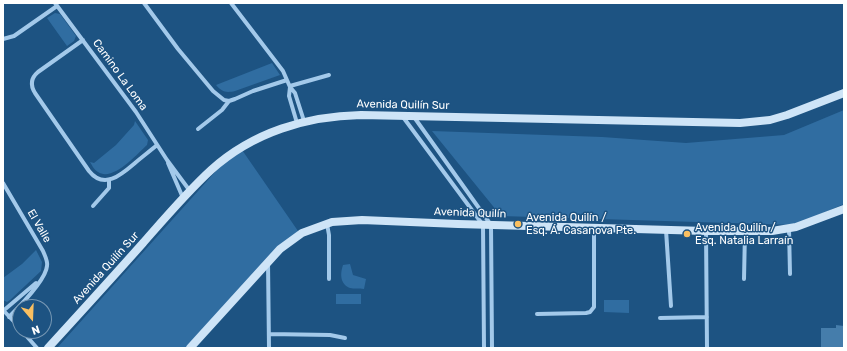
<!DOCTYPE html>
<html>
<head>
<meta charset="utf-8">
<style>
	body { margin:0 }
	#map { position:relative; width:847px; height:351px; overflow:hidden; background:#1d5382; font-family:Rubik,sans-serif }
	canvas { display:block }
	.frame { position:absolute; inset:0; border:4px solid #fff; pointer-events:none }
	.north { position:absolute; left:12px; top:299px; width:40px; height:40px; box-sizing:border-box; background:#1d5382; border:1px solid #7798b4; border-radius:50%; rotate:161deg; font-size:11px; font-weight:700; line-height:16px; text-align:center; color:#fff }
	.north::after { content:''; display:block; margin:auto; width:14px; height:18px; background:#f9bf61; clip-path:polygon(50% 0,100% 100%,50% 72%,0 100%) }
</style>
</head>
<body>
<div id="map">
<canvas width="847" height="351"></canvas>
<div class="frame"></div>
<div class="north">N</div>
</div>
<script>
const ctx = document.querySelector('canvas').getContext('2d');
ctx.lineJoin = 'round';
function fill(path, color) {
  ctx.fillStyle = color;
  ctx.fill(path, 'evenodd');
}
function stroke(path, color, width, dash) {
  ctx.strokeStyle = color;
  ctx.lineWidth = width;
  ctx.lineCap = dash ? 'butt' : 'round';
  ctx.setLineDash(dash || []);
  ctx.stroke(path);
}
function drawText(font, color, halo, rows, align = 'center') {
  ctx.font = font + ' Rubik,sans-serif';
  ctx.lineWidth = 3;
  ctx.setLineDash([]);
  ctx.textBaseline = 'middle';
  ctx.strokeStyle = halo;
  ctx.fillStyle = color;
  for (const [text, x, y, turn = 0] of rows) {
    ctx.save();
    ctx.translate(x, y);
    ctx.rotate((+turn || 0) * Math.PI / 180);
    ctx.textAlign = isNaN(turn) ? turn : align;
    if (halo) ctx.strokeText(text, 0, 0);
    ctx.fillText(text, 0, 0);
    ctx.restore();
  }
}
fill(new Path2D(`
	M55,13L60,14L76,36L74,41L67,46L47,18Z
	M272,63L280,75L235,91C226,93 222,92 216,85Z
	M844,110V204L795,225L501,216L432,131L602,137L686,143L784,135Z
	M135,121L148,140L147,145C137,154 113,182 98,172C94,170 92,165 90,162L94,163L116,145L134,125Z
	M240,147L298,231L270,256L185,348H57L225,161Z
	M36,250L42,262L41,271L10,300L7,302L3,300V278L22,264Z
	M350,264L353,275L366,279L364,289C359,288 354,289 350,288C340,284 340,274 343,265Z
	M336,294H361V304H336Z
	M604,300H629V313L604,312Z`), '#306da1');
fill(new Path2D(`
	M836,325L844,326V348H821V328H836Z`), '#457dab');
stroke(new Path2D(`
	M55,3L136,112L167,160L190,191
	M144,3L178,49L213,91L224,100L229,101L235,99L253,91L287,80
	M231,3L283,71L290,87L295,93L304,121
	M3,39L14,36L57,6
	M83,40L38,72C31,78 30,85 35,93L89,171C104,190 121,175 135,163C142,157 150,151 157,145
	M290,86L329,75
	M290,87L289,96L297,123
	M403,117L483,225L484,348
	M414,117L491,225L492,348
	M198,129L222,110L229,101
	M168,163L183,198
	M3,183L43,251C45,256 48,261 47,266C46,279 19,307 9,317
	M93,206L109,188V180
	M327,224L329,235V279
	M789,229L790,274
	M666,230L671,306
	M706,231L707,348
	M268,262L269,348
	M744,279L745,231
	M3,310L20,328
	M3,311L36,283
	M537,314L586,313L590,312L594,307V228
	M660,318L707,317
	M22,331L37,348
	M269,334L330,335L345,338`), '#a3c9ea', 4);
stroke(new Path2D(`
	M48,348C80,313 112,278 143,243C165,218 187,192 211,170C253,132 307,116 361,115L740,123L770,120L787,115L844,93
	M190,348L280,249L302,233L332,222L362,220L458,224L706,231H772L796,227L844,209`), '#cee4f7', 8);
for (const [x, y, r, color] of [
	[518,224,4,"#f9bf61"],
	[687,234,4,"#f9bf61"]
]) {
  const dot = new Path2D();
  dot.arc(x, y, r, 0, 2 * Math.PI);
  ctx.fillStyle = color;
  ctx.fill(dot);
  stroke(dot, '#1d5382', 1.5);
}
drawText('11px', '#fff', '#1d5382', [
	["Camino La Loma",120,75,54],
	["Avenida Quilín Sur",403,105,1],
	["Avenida Quilín",470,213,2],
	["El Valle",39,226,60],
	["Avenida Quilín Sur",106,268,-48]
]);
drawText('11px', '#fff', '#1d5382', [
	["Avenida Quilín /",526,218],
	["Esq. Á. Casanova Pte.",526,231],
	["Avenida Quilín /",695,228],
	["Esq. Natalia Larraín",695,241]
], 'left');
</script>
</body>
</html>
